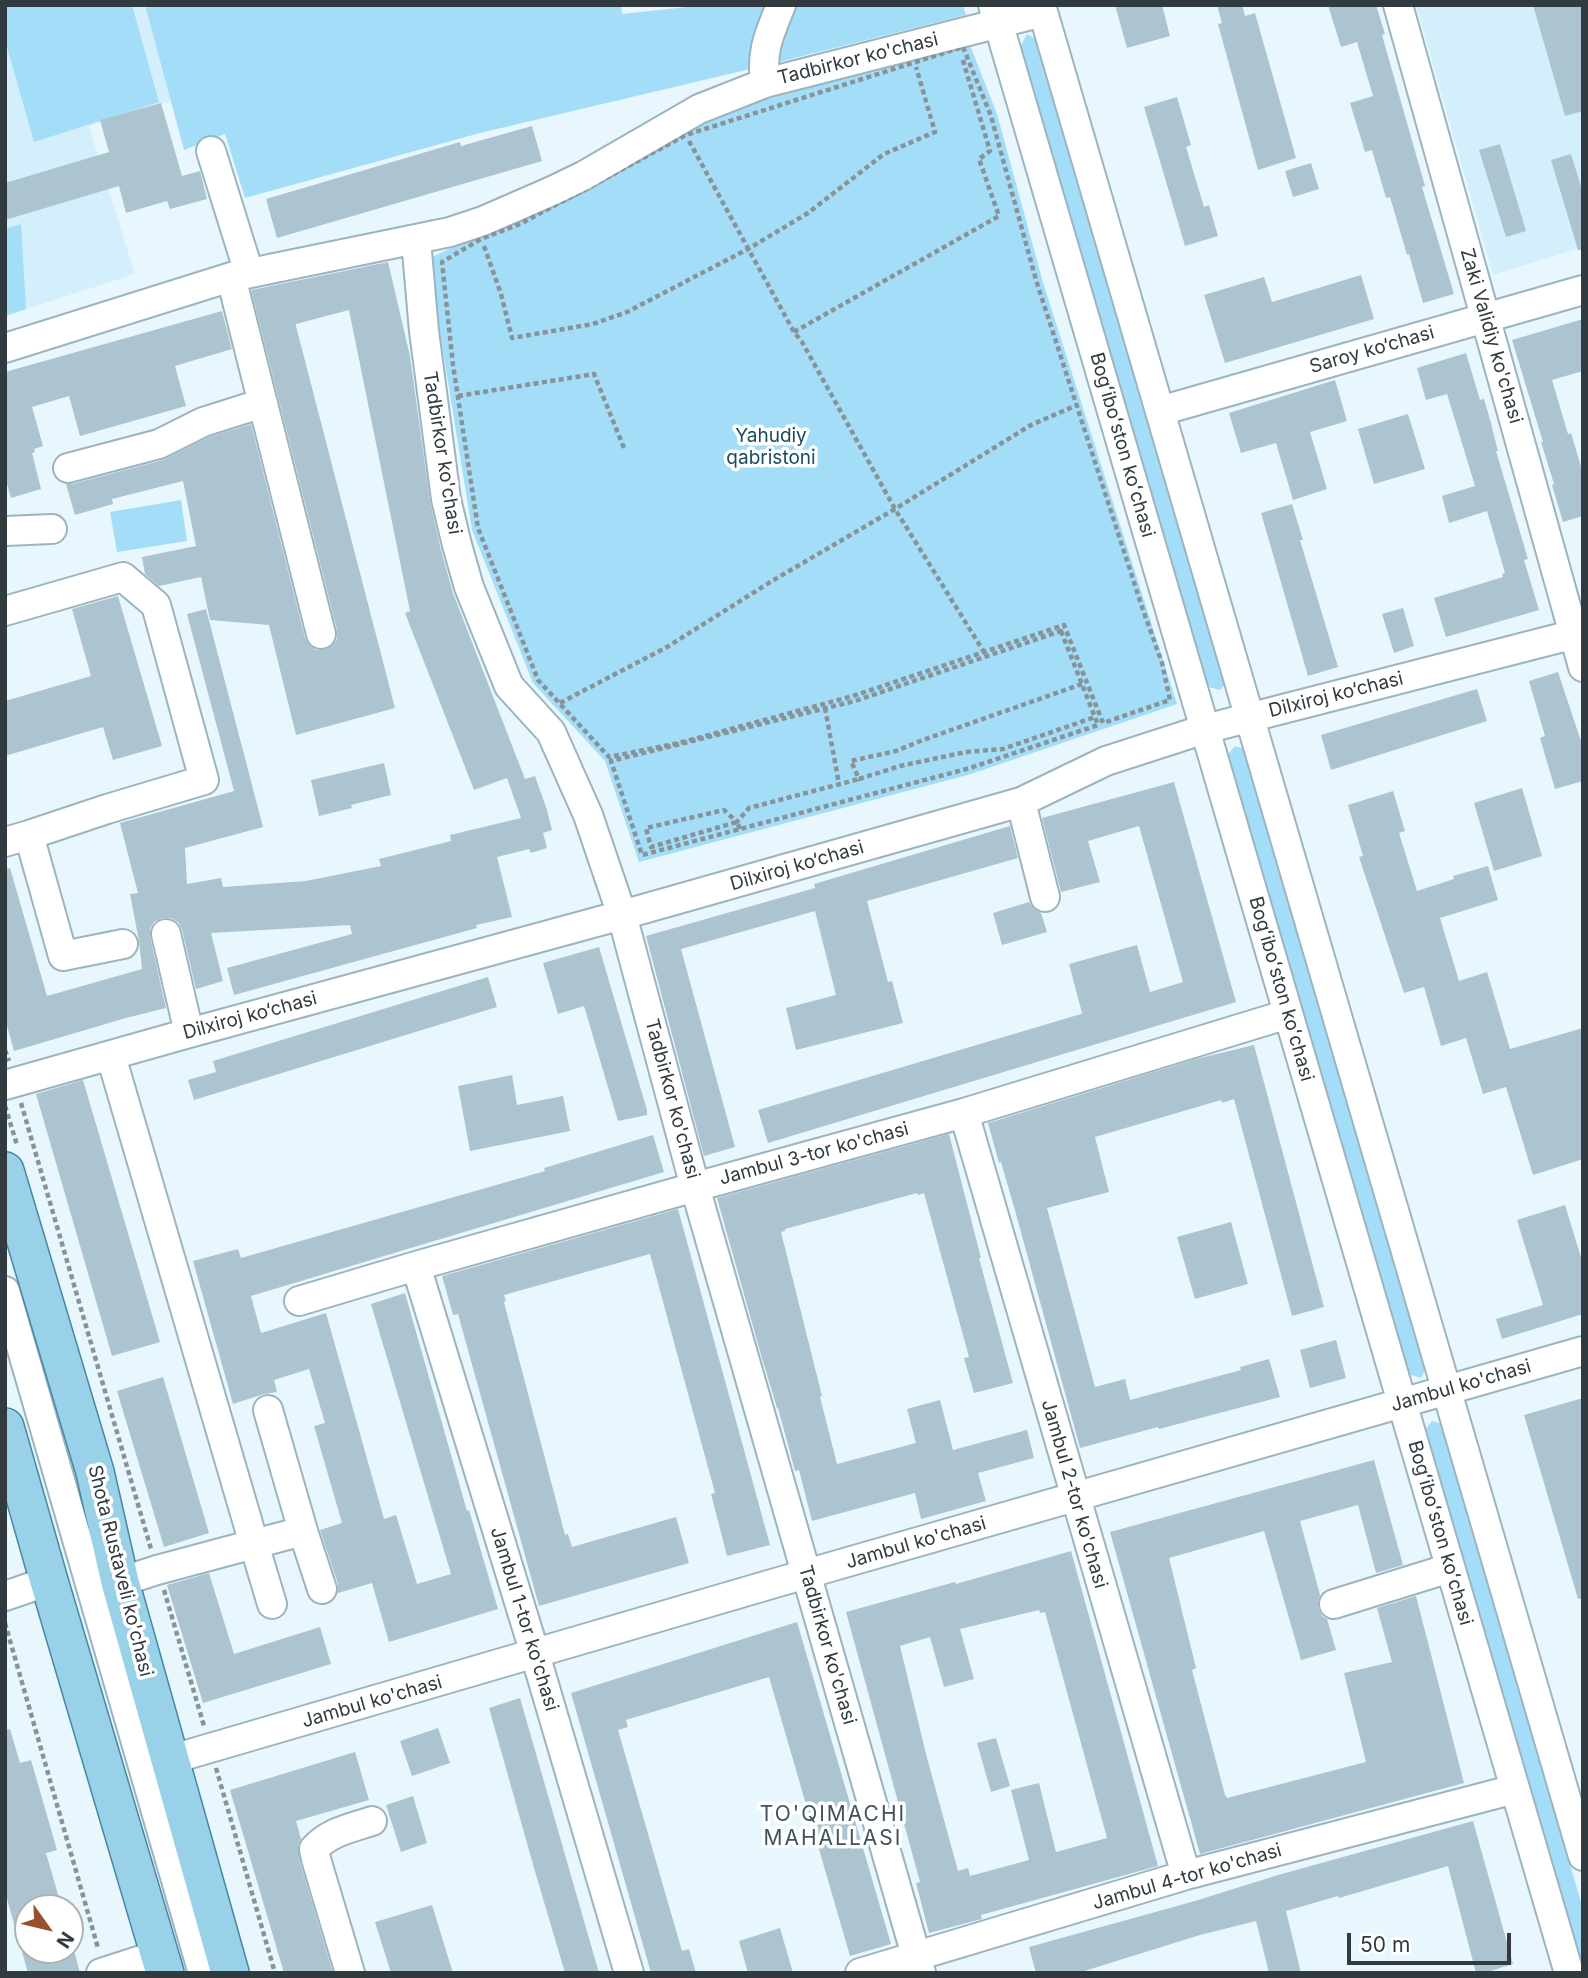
<!DOCTYPE html>
<html>
<head>
<meta charset="utf-8">
<style>
	body { margin:0 }
	#map { position:relative; width:1588px; height:1978px; overflow:hidden; background:#e8f7fe; font-family:Inter,sans-serif }
	canvas { display:block }
	.frame { position:absolute; inset:0; border:7px solid #313b3f; pointer-events:none }
	.north { position:absolute; left:14px; top:1894px; width:70px; height:70px; box-sizing:border-box; background:#fff; border:2px solid #adb1b2; border-radius:50%; rotate:124deg; font-size:19px; font-weight:700; line-height:28px; text-align:center; color:#313b3f }
	.north::after { content:''; display:block; margin:auto; width:24px; height:32px; background:#98512a; clip-path:polygon(50% 0,100% 100%,50% 72%,0 100%) }
	.scale { position:absolute; left:1347px; top:1933px; width:164px; height:32px; box-sizing:border-box; border:4px solid #313b3f; border-top:0; padding-left:9px; font-size:21px; line-height:24px; white-space:nowrap; color:#313b3f; -webkit-text-stroke:5px #fff; paint-order:stroke }
</style>
</head>
<body>
<div id="map">
<canvas width="1588" height="1978"></canvas>
<div class="frame"></div>
<div class="north">N</div>
<div class="scale">50 m</div>
</div>
<script>
const ctx = document.querySelector('canvas').getContext('2d');
ctx.lineJoin = 'round';
function fill(path, color) {
  ctx.fillStyle = color;
  ctx.fill(path, 'evenodd');
}
function stroke(path, color, width, dash) {
  ctx.strokeStyle = color;
  ctx.lineWidth = width;
  ctx.lineCap = dash ? 'butt' : 'round';
  ctx.setLineDash(dash || []);
  ctx.stroke(path);
}
function drawText(font, color, halo, rows, align = 'center') {
  ctx.font = font + ' Inter,sans-serif';
  ctx.lineWidth = 7;
  ctx.setLineDash([]);
  ctx.textBaseline = 'middle';
  ctx.strokeStyle = halo;
  ctx.fillStyle = color;
  for (const [text, x, y, turn = 0] of rows) {
    ctx.save();
    ctx.translate(x, y);
    ctx.rotate((+turn || 0) * Math.PI / 180);
    ctx.textAlign = isNaN(turn) ? turn : align;
    if (halo) ctx.strokeText(text, 0, 0);
    ctx.fillText(text, 0, 0);
    ctx.restore();
  }
}
fill(new Path2D(`
	M5,5H145L171,101L89,126L135,274L5,316Z
	M1416,5H1583V247L1493,275Z`), '#d4effc');
fill(new Path2D(`
	M5,5H132L159,102L34,142L5,40Z
	M145,5H621L622,14L705,5H963L966,15L763,66L480,133L245,198L225,134L184,150Z
	M1027,34L1042,42L1230,679L1220,690L1209,687L1017,52Z
	M968,40L997,114L1042,279L1177,704L971,774L639,862L605,761L533,683L472,530L428,259L479,235L683,129L787,89Z
	M21,224L26,309L5,316V229Z
	M181,500L187,541L117,552L110,512Z
	M1235,746L1248,750L1427,1367L1421,1378L1408,1374L1301,1015L1227,756Z
	M1432,1421L1442,1424L1583,1909V1971L1425,1430Z`), '#a4ddf7');
fill(new Path2D(`
	M1115,5H1162L1170,36L1127,48Z
	M1217,5H1242L1245,16L1255,13L1296,158L1258,170L1218,24L1222,23Z
	M1328,5H1376L1385,34L1382,35L1425,186L1422,187L1454,294L1423,303L1409,254L1407,255L1390,197L1386,198L1372,150L1365,152L1350,103L1373,96L1357,42L1341,47Z
	M1533,5H1583V111L1565,116Z
	M1177,97L1191,145L1186,147L1204,207L1209,205L1218,236L1185,246L1144,107Z
	M161,103L182,176L200,171L207,199L170,209L167,201L126,213L119,186L5,220V183L109,152L100,120Z
	M532,126L542,161L277,238L266,199L460,142L461,146Z
	M1500,144L1526,231L1506,237L1479,150Z
	M1571,154L1583,193V250H1578L1551,160Z
	M1311,163L1319,189L1293,197L1285,171Z
	M388,262L410,356L430,501L441,550L453,593L525,779L535,776L547,810L552,830L543,833L547,848L531,853L529,849L497,857L512,917L476,925L477,928L234,995L227,968L352,934L350,925L211,933L223,981L196,989L182,930L179,923L171,918H162L154,922L150,929V937L166,1008L126,1018L14,1051L5,1019V869L10,868L47,996L142,969L139,941L130,894L138,893L120,823L234,791L187,614L206,609L263,827L185,848L187,884L221,878L223,887L306,881L381,866L379,859L451,841L450,835L521,818L507,778L474,790L405,613L410,611L349,310L296,324V326L395,708L296,735L269,625L210,620L201,577L159,586L145,574L142,557L196,546L183,481L112,499L113,504L75,515L66,484H72L163,460L209,437L251,424L305,638L309,645L316,650H324L332,646L337,639V630L251,290Z
	M1361,275L1374,319L1225,363L1204,295L1264,277L1272,302Z
	M222,311L232,349L175,366L186,406L80,436L69,396L32,407L43,446L34,449L35,452L32,453L41,489L11,498L5,477V372Z
	M1583,319V371L1552,380L1568,434L1571,433L1583,473V516L1563,522L1552,485L1554,484L1541,442H1543L1512,340Z
	M1466,353L1480,400L1484,399L1491,423L1498,451H1496L1528,559L1524,560L1539,610L1446,637L1434,598L1503,577L1502,574L1505,573L1487,511L1449,523L1442,496L1475,486L1447,394L1426,400L1417,368Z
	M1335,380L1347,421L1310,432L1327,489L1293,500L1276,443L1241,453L1229,413Z
	M1408,414L1425,469L1374,484L1358,429Z
	M1292,504L1303,540H1300L1338,667L1308,676L1261,513Z
	M118,596L162,746L113,760L103,727L5,756V701L91,676L72,609Z
	M1403,608L1414,646L1394,653L1382,614Z
	M1558,672L1583,747V781L1555,789L1540,738L1545,736L1529,681Z
	M1477,689L1487,721L1331,770L1321,735Z
	M384,763L391,795L351,805L352,808L319,816L311,780Z
	M1174,782L1236,1002L768,1143L758,1110L1081,1014L1082,1013L1069,964L1137,945L1150,992L1183,982L1139,826L1088,841L1100,882L1061,892L1042,818Z
	M1522,788L1542,856L1494,871L1474,803Z
	M1393,791L1405,831L1399,833L1417,891L1454,879L1453,876L1488,866L1498,900L1440,918L1459,981L1487,972L1510,1049L1583,1028V1159L1533,1175L1506,1087L1483,1094L1466,1038L1441,1046L1424,987L1404,993L1359,857L1363,856L1348,805Z
	M1010,826L1018,858L867,901L888,982L892,981L903,1023L796,1050L786,1008L836,995L815,911L681,949L735,1147L704,1156L646,936L815,888L814,884Z
	M1029,902L1034,909L1041,913L1047,932L1002,945L993,913Z
	M599,947L647,1110V1115L618,1121L584,1006L558,1014L543,963Z
	M488,977L497,1007L194,1100L188,1080L216,1072L213,1061Z
	M1254,1045L1324,1307L1292,1316L1234,1099L1222,1103L1221,1100L1095,1137L1109,1192L1047,1208L1095,1387L1125,1379L1130,1400L1241,1370L1240,1367L1269,1359L1280,1397L1159,1429L1158,1427L1080,1448L1016,1214L1001,1162L999,1163L988,1123L1196,1059Z
	M512,1075L517,1105L563,1096L570,1131L470,1151L458,1086Z
	M83,1080L160,1342L112,1356L36,1094Z
	M949,1134L981,1258H979L1013,1383L974,1393L964,1358L969,1357L924,1193L918,1195L917,1193L785,1229V1231L781,1232L822,1396L820,1397L837,1464L916,1443L907,1409L940,1400L953,1450L1027,1430L1034,1458L978,1473L986,1501L921,1519L915,1493L812,1521L799,1470L795,1471L778,1408H777L761,1355L717,1198Z
	M653,1135L664,1172L251,1296L261,1333L326,1313L384,1519L396,1515L417,1584L451,1574L371,1304L405,1293L467,1511L469,1510L498,1609L389,1642L372,1583L338,1593V1584L320,1530L342,1523L314,1426L325,1423L309,1369L274,1380L277,1392L264,1394L233,1404L193,1261L238,1249L241,1258L545,1171L544,1168Z
	M1565,1205L1583,1264V1314L1502,1339L1496,1319L1543,1305L1517,1220Z
	M678,1209L770,1545L727,1556L711,1494L715,1493L650,1254L504,1295L506,1301L504,1302L565,1535L568,1534L572,1547L676,1517L689,1563L539,1606L458,1314L453,1315L442,1276Z
	M1231,1222L1248,1284L1195,1299L1177,1237Z
	M1336,1340L1346,1378L1310,1388L1300,1350Z
	M163,1377L209,1533L164,1547L117,1391Z
	M1583,1398V1598L1578,1599L1524,1415Z
	M1374,1460L1403,1565L1376,1573L1358,1505L1300,1521L1320,1595L1318,1601V1608L1322,1616L1327,1619L1336,1650L1301,1660L1264,1531L1169,1558L1196,1668L1192,1670L1225,1795L1227,1798L1366,1762L1344,1673L1392,1662L1377,1608L1416,1596L1464,1783L1200,1854L1110,1532Z
	M1071,1551L1158,1866L981,1915L982,1919L929,1933L916,1883L920,1882L846,1612L955,1582L956,1584ZM1039,1610L1040,1613L1045,1612L1107,1838L1056,1852L1039,1783L1011,1790L1029,1860L970,1876L968,1868L958,1871L926,1754L900,1646L930,1637L944,1687L974,1679L960,1629Z
	M209,1573L234,1654L320,1627L331,1664L203,1703L167,1585Z
	M797,1622L891,1944L850,1956L769,1677L626,1720L628,1727L618,1730L682,1951L689,1949L696,1973H651L571,1693Z
	M520,1698L574,1886L599,1973H565L534,1868L489,1708Z
	M438,1728L450,1763L412,1776L400,1741Z
	M10,1729L20,1763L31,1760L57,1850L46,1853L62,1908H28V1950H74L80,1973H28L5,1892V1730Z
	M996,1738L1010,1786L991,1792L977,1743Z
	M355,1752L369,1800L296,1821L301,1839L298,1845L300,1862L333,1973H284L230,1790Z
	M413,1796L427,1843L401,1852L386,1805Z
	M1473,1821L1513,1964L1484,1973H1476L1448,1866L1339,1898L1338,1896L1286,1911L1301,1973H1269L1256,1921L1200,1935L1078,1973H1036L1029,1947L1195,1901L1278,1875Z
	M432,1905L453,1973H391L375,1922Z
	M780,1928L793,1973H748L739,1941Z`), '#acc4d0');
const minor = new Path2D(`
	M993,5L1569,1973
	M1041,5L1583,1856
	M1398,5L1583,667
	M765,83C761,50 769,35 781,5
	M211,151L249,273
	M416,240L424,331L446,499L457,545L469,587L509,686L551,732L588,815L622,915L695,1187L921,1973
	M231,277L321,634
	M5,348L231,277L450,232L483,221L552,191L583,176L699,109L765,83L1043,12
	M1160,411L1583,290
	M68,468L159,444L203,422L263,403
	M5,531L52,529
	M5,611L123,577L156,605L204,780L107,809L29,835
	M1021,802L1045,897
	M5,842L29,835L63,956L123,944
	M166,934L189,1033
	M111,1056L254,1544L157,1570L120,1582
	M5,1085L189,1033L622,915L1021,802L1106,761L1205,729L1583,632
	M964,1113L1186,1875
	M416,1266L535,1654L629,1973
	M5,1291L203,1973
	M299,1301L416,1266L695,1187L964,1113L1288,1014
	M268,1410L303,1531L254,1544L272,1604
	M303,1531L322,1589
	M5,1596L49,1581
	M1334,1604L1450,1568
	M169,1760L806,1574L1583,1351
	M101,1973L160,1954
	M350,1973L316,1859L314,1849C329,1832 351,1828 372,1821
	M860,1973L1186,1875L1515,1789`);
const major = new Path2D(`
	M5,1171L95,1472L120,1582L230,1973
	M5,1427L49,1581L165,1973`);
stroke(minor, '#9cb4c0', 32);
stroke(major, '#4888a3', 40);
stroke(new Path2D(`
	M963,47L991,116L1036,280L1143,610L1162,663L1170,700L1103,723L1064,625L853,696L679,743L609,757L538,680L478,528L453,365L442,262L481,239L520,224L686,135Z
	M689,141L794,332L802,342L895,509L984,652
	M484,246L501,294L512,338L593,324L627,312L748,249L808,213L884,154L935,132L916,67
	M794,332L999,216L979,159L990,151L962,57
	M458,396L594,374L624,448
	M1061,631L1098,725L970,768L642,855L611,761L855,701Z
	M1082,684L923,740L896,751L851,761L859,779L900,766L966,752L1003,749L1095,717
	M560,703L667,647L772,581L895,509L1031,425L1077,405
	M825,708L839,784
	M740,829L737,822L651,847L646,828L724,810L737,822L749,808L859,779
	M5,1050L9,1061
	M21,1103L151,1549
	M5,1106L17,1145
	M164,1590L204,1726
	M5,1623L98,1948
	M216,1768L275,1973`), '#879398', 4.5, [5, 3.5]);
stroke(minor, '#fff', 28);
stroke(major, '#98d1e8', 37);
drawText('19px', '#313b3f', '#fff', [
	["Tadbirkor ko'chasi",858,59,-14],
	["Zaki Validiy ko'chasi",1491,336,74],
	["Saroy ko‘chasi",1372,350,-16],
	["Bogʻiboʻston koʻchasi",1122,445,74],
	["Tadbirkor ko'chasi",442,453,81],
	["Dilxiroj ko‘chasi",1336,695,-14],
	["Dilxiroj ko‘chasi",797,866,-16],
	["Bogʻiboʻston koʻchasi",1281,989,74],
	["Dilxiroj ko‘chasi",250,1016,-15],
	["Tadbirkor ko'chasi",672,1099,75],
	["Jambul 3-tor ko'chasi",814,1154,-15],
	["Jambul ko'chasi",1461,1386,-16],
	["Jambul 2-tor ko'chasi",1074,1494,74],
	["Bogʻiboʻston koʻchasi",1440,1533,74],
	["Jambul ko'chasi",916,1543,-16],
	["Shota Rustaveli ko'chasi",120,1571,76],
	["Jambul 1-tor ko'chasi",524,1619,73],
	["Tadbirkor ko'chasi",827,1645,74],
	["Jambul ko'chasi",372,1702,-16],
	["Jambul 4-tor ko'chasi",1187,1877,-16]
]);
drawText('19px', '#1a4b5f', '#fff', [
	["Yahudiy",771,436],
	["qabristoni",771,458]
]);
ctx.letterSpacing = '2px';
drawText('21px', '#3d525c', '#fff', [
	["TO'QIMACHI",833,1815],
	["MAHALLASI",833,1839]
]);
ctx.letterSpacing = '0px';
</script>
</body>
</html>
